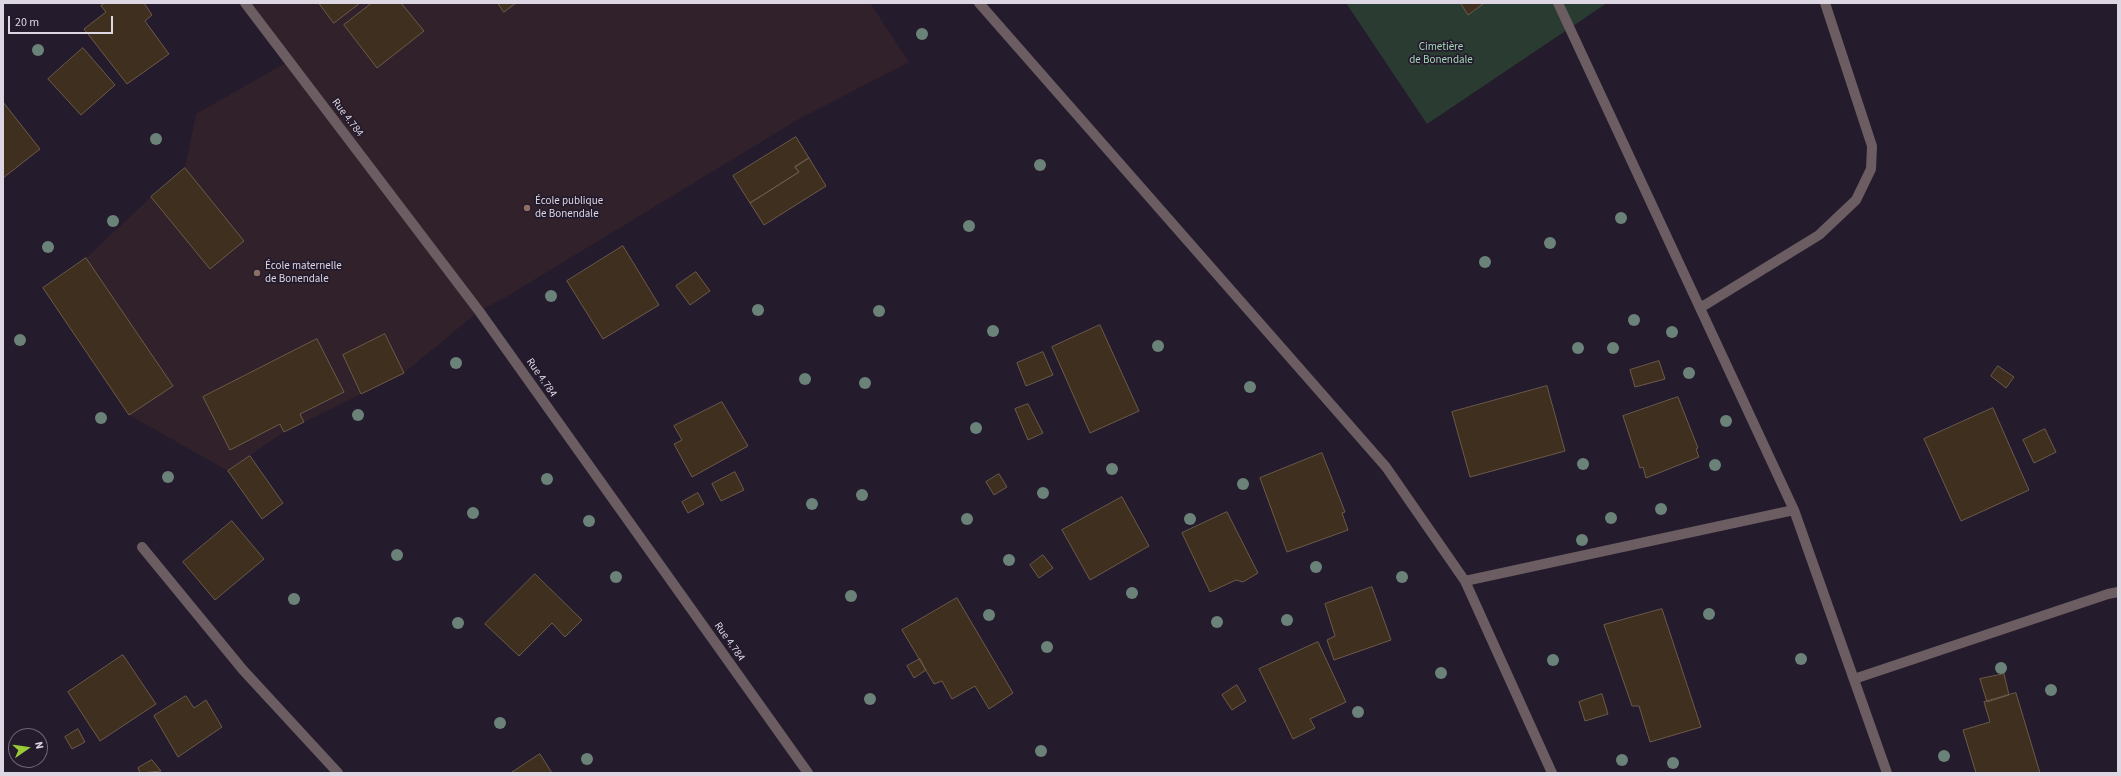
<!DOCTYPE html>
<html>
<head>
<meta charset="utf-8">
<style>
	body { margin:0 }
	#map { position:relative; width:2121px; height:776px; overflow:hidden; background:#241b2c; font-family:"Source Sans 3",sans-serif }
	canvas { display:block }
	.frame { position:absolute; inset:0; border:4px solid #ddd7e3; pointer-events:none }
	.north { position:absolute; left:8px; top:728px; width:40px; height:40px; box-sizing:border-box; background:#241b2c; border:1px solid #6e6675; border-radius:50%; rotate:77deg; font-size:11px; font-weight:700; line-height:16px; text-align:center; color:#ddd7e3 }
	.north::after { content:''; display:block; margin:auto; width:14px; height:18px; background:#99cb36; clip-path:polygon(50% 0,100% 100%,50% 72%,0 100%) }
	.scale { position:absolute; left:8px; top:16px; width:105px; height:18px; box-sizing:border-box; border:2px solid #ddd7e3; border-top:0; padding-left:5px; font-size:12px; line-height:14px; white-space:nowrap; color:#ddd7e3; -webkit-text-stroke:3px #241b2c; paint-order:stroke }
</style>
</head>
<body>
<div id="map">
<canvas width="2121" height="776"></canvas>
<div class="frame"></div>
<div class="north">N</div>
<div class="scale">20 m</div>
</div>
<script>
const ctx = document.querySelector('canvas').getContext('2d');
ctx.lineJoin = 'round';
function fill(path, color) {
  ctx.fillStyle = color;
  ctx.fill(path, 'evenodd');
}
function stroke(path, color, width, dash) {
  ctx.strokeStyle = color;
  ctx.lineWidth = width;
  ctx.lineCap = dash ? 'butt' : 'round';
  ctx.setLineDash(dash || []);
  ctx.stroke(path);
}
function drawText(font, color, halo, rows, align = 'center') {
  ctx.font = font + ' "Source Sans 3",sans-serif';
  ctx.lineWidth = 3.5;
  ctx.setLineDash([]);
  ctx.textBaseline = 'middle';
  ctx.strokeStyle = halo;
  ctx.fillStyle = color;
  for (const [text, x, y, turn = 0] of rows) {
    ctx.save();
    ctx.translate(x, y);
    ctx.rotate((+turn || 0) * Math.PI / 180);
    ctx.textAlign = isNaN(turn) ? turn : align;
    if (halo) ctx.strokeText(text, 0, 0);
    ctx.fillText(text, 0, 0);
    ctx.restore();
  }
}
fill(new Path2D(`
	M245,3H870L909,62L799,119L506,297L479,311L404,373L284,432L228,471L129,415L43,288L86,258L151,197L185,168L196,114L289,61Z`), '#31212a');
fill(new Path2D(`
	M1346,3H1607L1427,124Z`), '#2a3c31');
const building = new Path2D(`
	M105,3H144L152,15L145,21L169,54L127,84L84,29L106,12L101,6Z
	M319,3H360L334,23Z
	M372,3H401L424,31L377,68L344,25Z
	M498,3H516L504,12Z
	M1462,3H1483V4L1468,15L1461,4Z
	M83,48L115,85L81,115L48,79Z
	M3,102L40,149L3,178Z
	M796,137L809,158L795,167L799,172L750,203L733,176Z
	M809,158L826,186L764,225L750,203L799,172L795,167Z
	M185,168L244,241L210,269L151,197Z
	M623,246L659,305L603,339L567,281Z
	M86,258L173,386L129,415L43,288Z
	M696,272L710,291L690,305L676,286Z
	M1100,325L1139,411L1090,433L1052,347Z
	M385,334L404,373L361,394L343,355Z
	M317,339L344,392L300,414L304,422L284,432L280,424L230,450L203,397Z
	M1043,352L1053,375L1026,386L1017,363Z
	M1659,361L1665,379L1635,387L1630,370Z
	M1998,366L2014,377L2006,388L1991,376Z
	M1547,386L1565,451L1470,477L1452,412Z
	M1678,397L1698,448L1696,449L1699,457L1646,478L1643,467L1640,468L1623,416Z
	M722,402L748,446L692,477L674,444L682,440L674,426Z
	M1028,404L1043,433L1028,440L1015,409Z
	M1993,408L2029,490L1961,521L1924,439Z
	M2045,429L2056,452L2034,463L2023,440Z
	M1322,453L1345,512L1342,513L1348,530L1287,552L1260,478Z
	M250,456L283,503L262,519L228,471Z
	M735,472L744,490L721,501L712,484Z
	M999,474L1007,487L994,495L986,482Z
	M698,493L704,504L688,513L682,502Z
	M1122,497L1149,546L1090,580L1062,530Z
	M1227,512L1258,573L1243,582L1236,580L1210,592L1182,533Z
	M232,521L264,559L215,600L183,562Z
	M1043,555L1053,568L1039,578L1030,565Z
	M535,574L582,620L565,637L552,623L519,656L485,624Z
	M1372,587L1391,640L1334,660L1327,640L1335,636L1325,604Z
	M957,598L1013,693L989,709L975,686L952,699L942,681L934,684L902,630Z
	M1662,609L1701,727L1650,742L1639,706H1632L1604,625Z
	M1318,642L1346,702L1310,719L1315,728L1293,739L1259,669Z
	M123,655L156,704L100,741L68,692Z
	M920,659L926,670L914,678L907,666Z
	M2004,674L2009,695L1987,702L1980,679Z
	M1237,685L1246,701L1232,710L1222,695Z
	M2016,693L2040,773H1976L1963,730L1990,722L1984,702Z
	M1602,694L1608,714L1585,721L1579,702Z
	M186,696L194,708L206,700L222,727L178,757L154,716Z
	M78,729L85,742L72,749L65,737Z
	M540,754L552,773H511Z
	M152,760L161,771L140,773L138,768Z`);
fill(building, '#3e2f1f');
stroke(building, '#6c5b4a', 1);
stroke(new Path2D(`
	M245,3L479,311L808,773
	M979,3L1386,467L1465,581L1552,773
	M1558,3L1794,510L1887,773
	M1700,308L1819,235L1856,200L1871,169L1872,146L1825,3
	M142,547L243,670L338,773
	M1465,581L1794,510
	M1854,679L2108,594L2118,592`), '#6b5d61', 10);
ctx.fillStyle = '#6a8278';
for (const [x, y] of [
	[922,34],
	[38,50],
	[156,139],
	[1040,165],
	[1621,218],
	[113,221],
	[969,226],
	[1550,243],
	[48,247],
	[1485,262],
	[551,296],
	[758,310],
	[879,311],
	[1634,320],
	[993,331],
	[1672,332],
	[20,340],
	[1158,346],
	[1578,348],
	[1613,348],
	[456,363],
	[1689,373],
	[805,379],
	[865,383],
	[1250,387],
	[358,415],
	[101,418],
	[1726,421],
	[976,428],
	[1583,464],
	[1715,465],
	[1112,469],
	[168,477],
	[547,479],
	[1243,484],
	[1043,493],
	[862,495],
	[812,504],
	[1661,509],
	[473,513],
	[1611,518],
	[967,519],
	[1190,519],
	[589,521],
	[1582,540],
	[397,555],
	[1009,560],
	[1316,567],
	[616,577],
	[1402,577],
	[1132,593],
	[851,596],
	[294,599],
	[1709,614],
	[989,615],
	[1287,620],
	[1217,622],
	[458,623],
	[1047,647],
	[1801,659],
	[1553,660],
	[2001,668],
	[1441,673],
	[2051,690],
	[870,699],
	[1358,712],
	[500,723],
	[1041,751],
	[1944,756],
	[587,759],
	[1622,760],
	[1673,763]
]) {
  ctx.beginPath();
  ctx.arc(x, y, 6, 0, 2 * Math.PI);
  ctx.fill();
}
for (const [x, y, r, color] of [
	[527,208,4,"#8d6e63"],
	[257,273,4,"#8d6e63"]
]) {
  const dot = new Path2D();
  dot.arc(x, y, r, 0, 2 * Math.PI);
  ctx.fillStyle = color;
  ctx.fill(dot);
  stroke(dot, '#241b2c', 1.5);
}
drawText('11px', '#a3d7b6', '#241b2c', [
	["Cimetière",1441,48],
	["de Bonendale",1441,61]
]);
drawText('11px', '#ddd7e3', '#241b2c', [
	["Rue 4.784",347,118,53],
	["Rue 4.784",541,378,55],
	["Rue 4.784",729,642,55]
]);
drawText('11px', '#ddd7e3', '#241b2c', [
	["École publique",535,202],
	["de Bonendale",535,215],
	["École maternelle",265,267],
	["de Bonendale",265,280]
], 'left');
</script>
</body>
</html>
